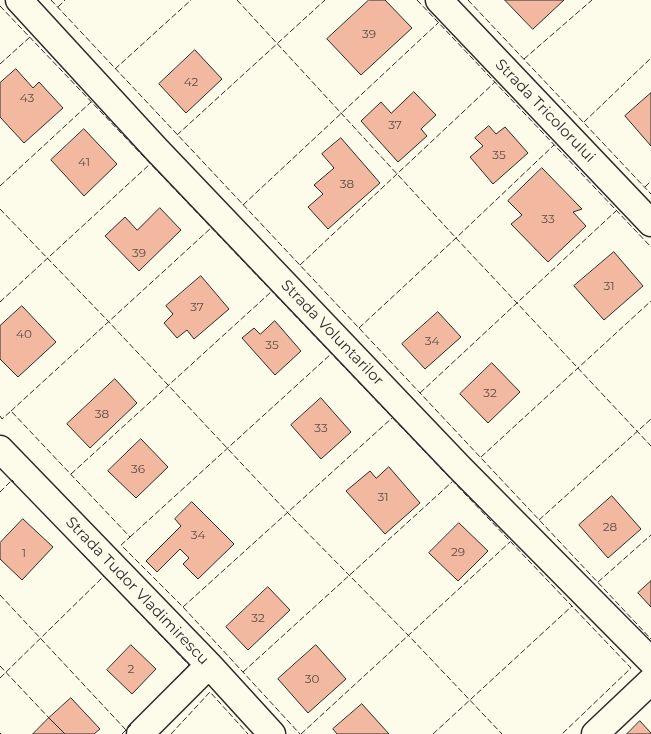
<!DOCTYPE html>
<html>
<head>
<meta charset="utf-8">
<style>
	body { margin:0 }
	canvas { display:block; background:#fdfbea }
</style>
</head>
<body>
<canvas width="651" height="734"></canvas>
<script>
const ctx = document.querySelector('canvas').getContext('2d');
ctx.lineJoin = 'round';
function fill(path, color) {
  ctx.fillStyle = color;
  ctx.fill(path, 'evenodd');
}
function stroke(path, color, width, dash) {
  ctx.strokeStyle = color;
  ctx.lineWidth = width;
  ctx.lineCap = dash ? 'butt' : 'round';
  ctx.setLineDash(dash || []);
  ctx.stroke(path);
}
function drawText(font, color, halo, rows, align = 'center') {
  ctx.font = font + ' Montserrat,sans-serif';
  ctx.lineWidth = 4;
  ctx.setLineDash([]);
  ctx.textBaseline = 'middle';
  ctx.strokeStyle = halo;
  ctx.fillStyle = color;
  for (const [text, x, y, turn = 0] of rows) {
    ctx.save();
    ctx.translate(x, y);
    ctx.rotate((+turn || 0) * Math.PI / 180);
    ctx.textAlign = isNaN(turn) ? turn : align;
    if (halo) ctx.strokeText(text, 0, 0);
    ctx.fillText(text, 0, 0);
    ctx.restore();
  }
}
const building = new Path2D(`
	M369,0H385L412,28L361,75L327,39Z
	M505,0H564L533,29Z
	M195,50L222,79L186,113L159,84Z
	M16,69L33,88L39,82L63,108L24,143L0,117V83Z
	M414,92L436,115L421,129L427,136L398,162L361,121L381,102L391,113Z
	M651,93V146L625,116Z
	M489,126L496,134L505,127L528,153L493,184L470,157L483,146L475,138Z
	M84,129L117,164L84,196L51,160Z
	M341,138L380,183L328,229L308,207L323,194L314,185L334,168L322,154Z
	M542,168L582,209L573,212L586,226L548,262L511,224L522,215L508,201Z
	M160,208L181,230L139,271L105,236L125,217L137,230Z
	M614,252L643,286L604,320L574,286Z
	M201,276L229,309L194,339L187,330L177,338L164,323L173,314L166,306Z
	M22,306L56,342L18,377L0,359V326Z
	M438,312L461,337L425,369L402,344Z
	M275,321L301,351L275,375L242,338L254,328L260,334Z
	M492,363L520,392L488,423L460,394Z
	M115,379L137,403L90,448L67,424Z
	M321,398L351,432L321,459L291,425Z
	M141,439L168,467L136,498L108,471Z
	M389,467L420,503L385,534L346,491L370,471L376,478Z
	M612,496L641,529L608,558L579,525Z
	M192,502L234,544L198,579L183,564L189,558L180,549L157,572L146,561L181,526L175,519Z
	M23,519L53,547L22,580L0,559V543Z
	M459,523L488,551L458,581L429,553Z
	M651,581V607L638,593Z
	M268,587L290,610L248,650L226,627Z
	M131,645L156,669L132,694L107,670Z
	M316,645L346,679L308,713L278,679Z
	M71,698L100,729L94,734H65L49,718Z
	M362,704L389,734H337L333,729Z
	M49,718L65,734H33Z
	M640,721L651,733V734H627Z`);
fill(building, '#f2b8a0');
stroke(building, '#2b2b2b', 1);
const street = new Path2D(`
	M19,0L156,149L460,468L651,661
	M439,0L651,223
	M0,449L209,665L272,734
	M140,734L209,665
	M595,734L651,681`);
stroke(street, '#2b2b2b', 29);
stroke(street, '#fdfbea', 26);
stroke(new Path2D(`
	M51,0L651,639
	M237,0L456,238L651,446
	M417,0L651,247
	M468,0L651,194
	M0,6L631,668L562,734
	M58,7L65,0
	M524,59L592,0
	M0,64L30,37
	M115,69L191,0
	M584,122L651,58
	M177,135L325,0
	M0,186L91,102
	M645,187L651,181
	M243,205L438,23
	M0,209L108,321L288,513L409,636L502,734
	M300,265L495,82
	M0,302L150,164
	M359,328L456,238L554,145
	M420,393L617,210
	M11,411L211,228
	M0,416L2,419L11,411L130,537L121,545L183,607L300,734
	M481,457L651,301
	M71,474L271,292
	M0,492L12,480L14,482
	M539,520L651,419
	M130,537L331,354
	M76,547L189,665L175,680
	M598,582L651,535
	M0,595L126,730
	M183,607L392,418
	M0,666L49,718
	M243,672L452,482
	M0,678L104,576
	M0,733L1,734
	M122,734L131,725
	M171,734L210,692L248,734
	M301,734L510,542
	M433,734L572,606`), '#2b2b2b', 1, [6, 2.5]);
drawText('12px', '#5d4e48', null, [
	["39",369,34],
	["42",191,82],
	["43",27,98],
	["37",395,125],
	["35",499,155],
	["41",84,162],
	["38",347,184],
	["33",548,219],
	["39",139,253],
	["31",609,286],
	["37",197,307],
	["40",24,334],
	["34",432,341],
	["35",272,345],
	["32",490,393],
	["38",102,414],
	["33",321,428],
	["36",138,469],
	["31",383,497],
	["28",610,527],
	["34",198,535],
	["29",458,552],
	["1",24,553],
	["32",258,618],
	["2",131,669],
	["30",312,679]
]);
drawText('15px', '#2b2b2b', '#fdfbea', [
	["Strada Tricolorului",545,111,46],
	["Strada Voluntarilor",332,333,46],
	["Strada Tudor Vladimirescu",137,591,46]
]);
</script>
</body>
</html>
